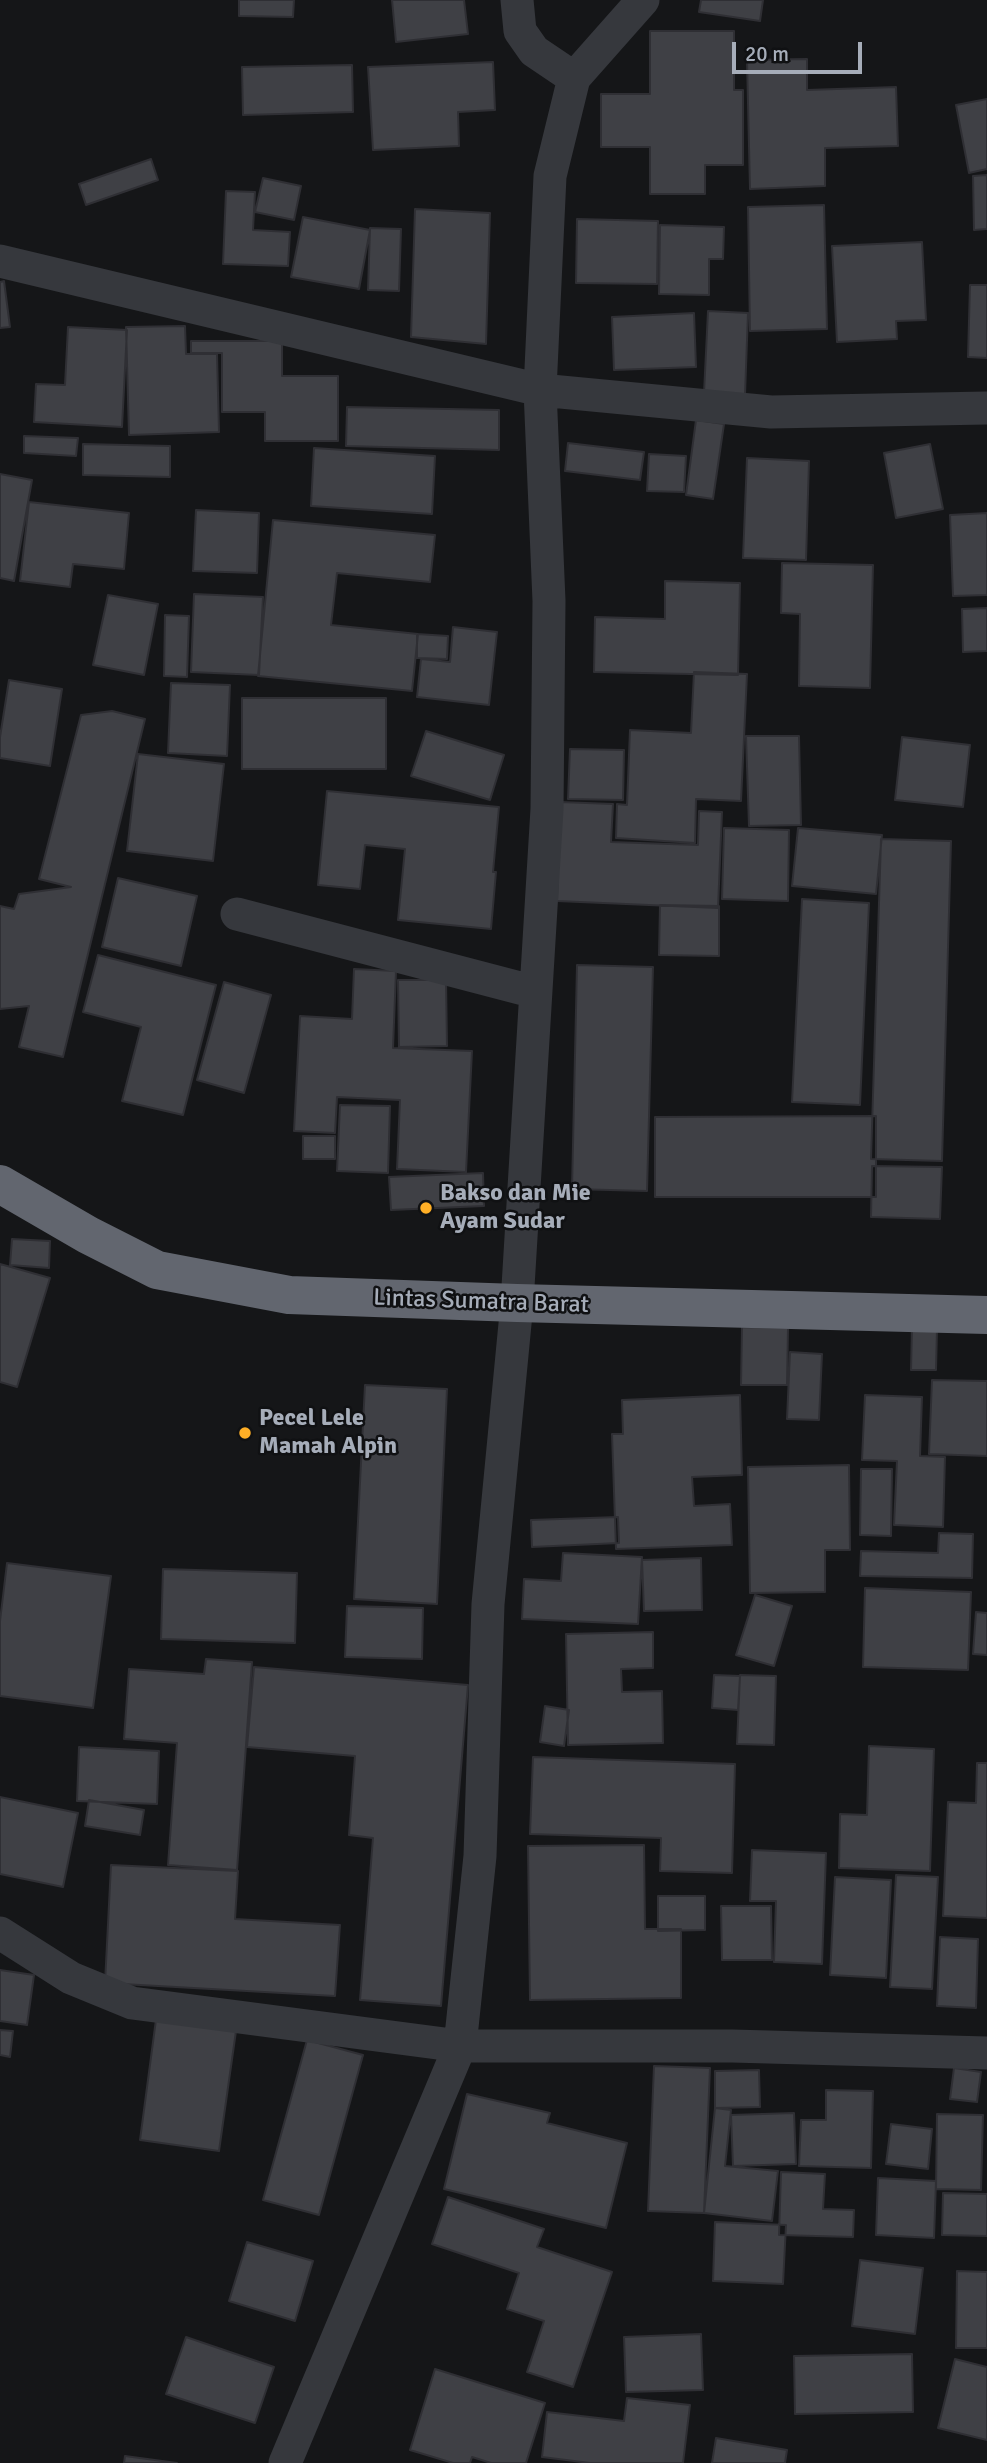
<!DOCTYPE html>
<html>
<head>
<meta charset="utf-8">
<style>
	body { margin:0 }
	#map { position:relative; width:987px; height:2463px; overflow:hidden; background:#151618; font-family:Signika,sans-serif }
	canvas { display:block }
	.scale { position:absolute; left:732px; top:42px; width:130px; height:32px; box-sizing:border-box; border:4px solid #a6adb9; border-top:0; padding-left:9px; font-size:21px; line-height:24px; white-space:nowrap; color:#a6adb9; -webkit-text-stroke:5px #101113; paint-order:stroke }
</style>
</head>
<body>
<div id="map">
<canvas width="987" height="2463"></canvas>
<div class="scale">20 m</div>
</div>
<script>
const ctx = document.querySelector('canvas').getContext('2d');
ctx.lineJoin = 'round';
function fill(path, color) {
  ctx.fillStyle = color;
  ctx.fill(path, 'evenodd');
}
function stroke(path, color, width, dash) {
  ctx.strokeStyle = color;
  ctx.lineWidth = width;
  ctx.lineCap = dash ? 'butt' : 'round';
  ctx.setLineDash(dash || []);
  ctx.stroke(path);
}
function drawText(font, color, halo, rows, align = 'center') {
  ctx.font = font + ' Signika,sans-serif';
  ctx.lineWidth = 5;
  ctx.setLineDash([]);
  ctx.textBaseline = 'middle';
  ctx.strokeStyle = halo;
  ctx.fillStyle = color;
  for (const [text, x, y, turn = 0] of rows) {
    ctx.save();
    ctx.translate(x, y);
    ctx.rotate((+turn || 0) * Math.PI / 180);
    ctx.textAlign = isNaN(turn) ? turn : align;
    if (halo) ctx.strokeText(text, 0, 0);
    ctx.fillText(text, 0, 0);
    ctx.restore();
  }
}
const building = new Path2D(`
	M239,0H294L293,17L239,16Z
	M392,0H464L468,34L396,42Z
	M701,0H763L760,21L699,12Z
	M650,31H734V90H743V165H705V194H650V147H601V94H650Z
	M807,59V90L896,87L898,146L825,148V186L750,189L747,60Z
	M493,62L495,110L458,112L459,146L373,150L368,67Z
	M352,65L353,112L243,115L242,67Z
	M987,99V169L969,173L956,105Z
	M151,159L158,180L86,205L79,184Z
	M987,175V229L974,230L973,176Z
	M263,178L301,186L294,220L255,212Z
	M226,191L255,192L253,230L290,232L288,266L223,264Z
	M824,205L827,329L750,331L748,207Z
	M415,209L490,213L486,344L411,337Z
	M303,217L370,230L359,289L291,277Z
	M577,219L658,221L657,284L576,283Z
	M660,225L724,227L723,259H709V295L659,294Z
	M370,228L401,229L399,291L368,290Z
	M922,242L926,320L896,321L897,339L837,342L832,246Z
	M4,281L10,327L0,328V282Z
	M970,285H987V358L968,357Z
	M708,311L748,313L745,395L704,393Z
	M694,313L696,367L614,370L612,317Z
	M185,326L186,354H217L219,432L129,435L126,327Z
	M68,327L127,330L122,427L34,422L36,384L65,385Z
	M191,341H282V376H338V441H265V412H222V353H191Z
	M347,407L499,410V450L346,446Z
	M696,420L724,424L713,499L686,495Z
	M24,436L78,438L76,456L24,453Z
	M568,443L644,452L640,480L565,471Z
	M83,444L170,446V477L83,475Z
	M930,444L943,509L896,518L884,453Z
	M314,448L435,456L432,514L311,506Z
	M649,454L686,456L684,492L647,491Z
	M747,458L809,461L806,560L743,558Z
	M0,474L32,480L14,581L0,578Z
	M29,502L129,513L124,569L73,564L70,587L20,581Z
	M196,510L259,513L257,573L193,571Z
	M987,513V595L953,596L950,515Z
	M273,520L435,535L430,582L337,573L331,625L418,634L412,691L258,676Z
	M782,563L873,565L870,688L799,686L800,614L781,613Z
	M665,581L740,583L738,675L594,672L595,617L665,619Z
	M194,594L263,597L259,675L191,672Z
	M108,595L158,604L144,675L93,665Z
	M987,608V651L963,652L962,609Z
	M165,615L189,616L187,677L164,676Z
	M453,627L497,632L489,705L417,697L421,659L450,662Z
	M417,634L448,636L447,659L417,658Z
	M694,672L747,674L741,801L696,799L695,843L616,838L617,804L627,805L630,730L691,733Z
	M9,680L62,689L50,766L0,758V737Z
	M171,683L230,685L227,756L168,753Z
	M242,698H386V769H242Z
	M112,711L145,719L63,1057L19,1047L29,1006L0,1009V906L14,909L19,894L71,887L39,879L81,715Z
	M426,731L504,755L490,800L411,776Z
	M746,736H799L801,825L749,826Z
	M902,737L970,745L963,807L895,800Z
	M570,749L624,750L623,800L568,799Z
	M138,754L224,764L213,861L127,851Z
	M327,791L499,807L493,872H496L491,929L398,920L405,849L365,845L360,889L318,885Z
	M560,802L613,804L611,842L698,845L699,811L722,812L718,908L557,901Z
	M724,828L789,830L788,901L722,899Z
	M798,828L882,835L876,894L792,886Z
	M881,839L951,841L942,1161L871,1159Z
	M118,878L197,896L181,966L102,947Z
	M802,899L869,903L860,1105L792,1102Z
	M660,905L719,906V956L659,955Z
	M98,955L216,985L183,1115L122,1101L141,1027L83,1012Z
	M577,965L653,967L647,1191L572,1189Z
	M354,969L396,971L393,1048L472,1051L466,1172L397,1169L400,1100L337,1097L335,1133L294,1131L300,1016L352,1019Z
	M398,980H446L447,1046L399,1047Z
	M224,982L271,995L244,1093L197,1080Z
	M340,1105L390,1106L388,1173L337,1171Z
	M876,1116V1197H655V1117Z
	M303,1136H335V1159H303Z
	M872,1166L942,1167L940,1219L871,1217Z
	M483,1173L484,1206L391,1210L389,1177Z
	M12,1239L50,1241L49,1268L10,1265Z
	M0,1264L50,1278L17,1387L0,1382Z
	M742,1327L788,1328L787,1385H741Z
	M912,1327L937,1329L936,1370H911Z
	M790,1352L822,1354L819,1420L787,1419Z
	M932,1380L987,1381V1456L929,1454Z
	M365,1385L447,1389L437,1604L354,1599Z
	M740,1395L742,1475L692,1477L694,1506L730,1504L732,1545L616,1549L612,1434H623L622,1400Z
	M865,1395L922,1397L920,1456L945,1457L943,1527L894,1525L897,1461L862,1460Z
	M849,1465L850,1550H825V1592L750,1593L748,1467Z
	M861,1469H892L891,1536L860,1535Z
	M618,1517L619,1543L532,1547L531,1520Z
	M939,1533L973,1534L972,1578L860,1576L861,1551L938,1553Z
	M563,1553L642,1557L638,1624L522,1619L524,1579L561,1581Z
	M701,1558L702,1610L644,1611L642,1560Z
	M7,1563L111,1576L93,1708L0,1696V1621Z
	M163,1569L297,1573L295,1643L161,1639Z
	M865,1588L971,1592L968,1670L863,1667Z
	M755,1595L792,1606L774,1666L736,1655Z
	M347,1606L423,1608L422,1659L345,1657Z
	M976,1612L987,1613V1655L973,1654Z
	M653,1632V1668L621,1669L622,1692L662,1691L663,1743L568,1745L566,1634Z
	M206,1659L252,1662L237,1870L168,1865L177,1743L124,1739L129,1669L204,1674Z
	M254,1667L468,1685L441,2006L360,2000L373,1838L349,1835L355,1756L247,1747Z
	M714,1675L740,1676L738,1710L712,1708Z
	M740,1675L776,1676L774,1745L737,1744Z
	M545,1706L569,1710L564,1746L540,1742Z
	M869,1746L934,1749L930,1871L839,1868L840,1814L867,1815Z
	M79,1747L159,1751L157,1804L77,1801Z
	M533,1757L735,1764L732,1873L660,1871L661,1838L530,1834Z
	M977,1763H987V1918L943,1916L948,1802L976,1803Z
	M0,1797L78,1813L63,1887L0,1874Z
	M89,1800L144,1810L140,1835L85,1826Z
	M644,1845L645,1929H681V1998L530,2000L528,1846Z
	M752,1850L826,1853L822,1964L774,1962L776,1901H750Z
	M111,1865L238,1871L235,1919L340,1925L335,1996L105,1983Z
	M896,1875L938,1877L932,1989L890,1987Z
	M835,1877L891,1880L886,1978L830,1975Z
	M658,1896H705V1930L658,1931Z
	M721,1906H771L772,1960H722Z
	M940,1937L978,1939L976,2008L937,2006Z
	M0,1970L34,1975L27,2025L0,2021Z
	M157,2012L237,2024L219,2151L140,2140Z
	M0,2030L13,2031L10,2057L0,2055Z
	M307,2040L363,2055L319,2215L263,2200Z
	M654,2066L710,2068L704,2213L648,2211Z
	M954,2068L981,2072L977,2102L950,2099Z
	M759,2070L760,2107L715,2108V2071Z
	M826,2090L873,2091L871,2168L799,2166L801,2120H826Z
	M467,2094L550,2113L547,2123L627,2143L606,2228L444,2189Z
	M715,2108L731,2110L725,2166L778,2171L772,2221L704,2213Z
	M794,2113L796,2164L733,2166L731,2115Z
	M937,2114L983,2115L981,2190L936,2189Z
	M891,2124L932,2129L928,2169L886,2164Z
	M781,2172L825,2174L823,2209L854,2210L853,2237L779,2235Z
	M878,2178L936,2181L934,2238L876,2235Z
	M943,2193L987,2194V2236L942,2235Z
	M448,2197L544,2229L537,2247L612,2272L573,2387L527,2372L544,2321L507,2309L519,2273L432,2244Z
	M715,2222L786,2225L783,2284L713,2281Z
	M247,2242L313,2261L295,2321L229,2301Z
	M860,2260L923,2268L915,2334L852,2326Z
	M957,2271L987,2272V2348H956Z
	M701,2334L703,2390L626,2392L624,2337Z
	M186,2337L274,2367L255,2423L166,2394Z
	M912,2354L913,2412L795,2414L794,2356Z
	M955,2359L987,2367V2440L938,2428Z
	M435,2369L545,2403L526,2463H491L472,2457L470,2463H453L410,2450Z
	M627,2398L690,2405L683,2463H590L542,2457L547,2412L624,2421Z
	M716,2438L787,2450L785,2463H712Z
	M125,2456L177,2463H124Z`);
fill(building, '#3f4045');
stroke(building, '#2f2f34', 2);
stroke(new Path2D(`
	M517,0L520,31L534,51L574,78
	M0,261L540,390L771,412L987,408
	M237,914L535,992
	M0,1933L71,1978L132,2003L460,2046H732L987,2053
	M285,2463L460,2046L480,1856L488,1604L517,1303L547,809L549,601L540,390L550,176L574,78L643,0`), '#36383d', 33);
stroke(new Path2D(`
	M0,1184L88,1235L157,1270L289,1295L517,1303L987,1315`), '#62666f', 38);
for (const [x, y, r, color] of [
	[426,1208,7,"#ffaf26"],
	[245,1433,7,"#ffaf26"]
]) {
  const dot = new Path2D();
  dot.arc(x, y, r, 0, 2 * Math.PI);
  ctx.fillStyle = color;
  ctx.fill(dot);
  stroke(dot, '#101113', 2.5);
}
drawText('bold 24px', '#a6adb9', '#101113', [
	["Bakso dan Mie",440,1194],
	["Ayam Sudar",440,1222],
	["Pecel Lele",259,1419],
	["Mamah Alpin",259,1447]
], 'left');
drawText('24px', '#a6adb9', '#101113', [
	["Lintas Sumatra Barat",481,1302,2]
]);
</script>
</body>
</html>
